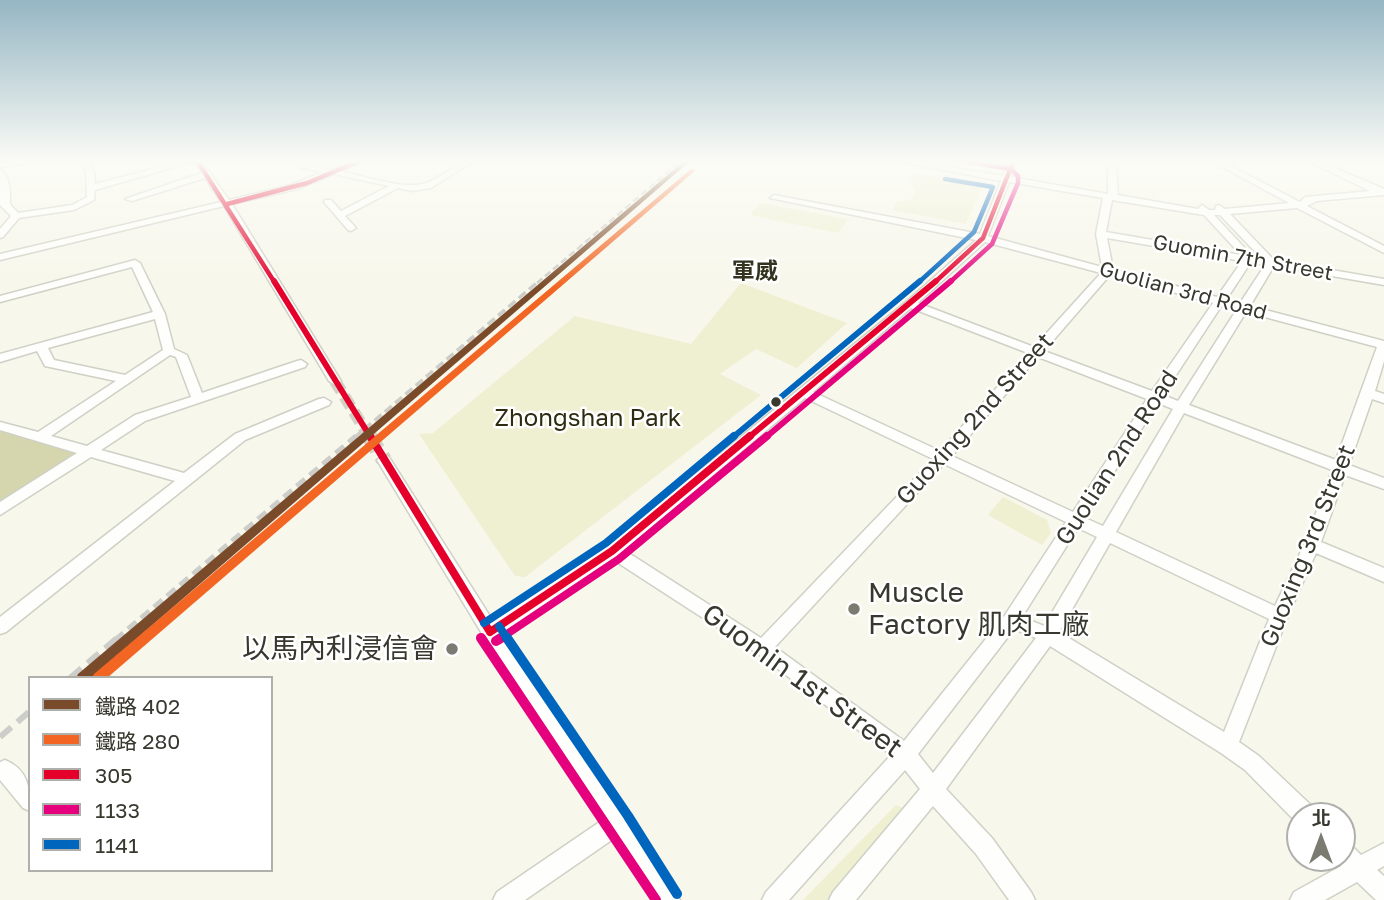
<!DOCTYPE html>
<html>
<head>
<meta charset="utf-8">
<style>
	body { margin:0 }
	#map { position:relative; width:1384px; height:900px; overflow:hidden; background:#f7f7eb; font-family:"Golos Text","Noto Sans TC",sans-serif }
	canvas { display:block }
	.legend { position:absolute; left:28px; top:676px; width:245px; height:196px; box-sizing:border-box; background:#fff; border:2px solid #afafac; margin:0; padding:9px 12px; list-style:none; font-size:21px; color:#38382f }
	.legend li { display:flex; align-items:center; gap:14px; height:35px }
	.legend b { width:35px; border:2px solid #afafac }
	.north { position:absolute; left:1286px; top:802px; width:70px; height:70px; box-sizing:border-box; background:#fff; border:2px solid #afafac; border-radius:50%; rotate:0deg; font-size:19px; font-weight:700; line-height:28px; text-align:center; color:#38382f }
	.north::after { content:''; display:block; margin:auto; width:24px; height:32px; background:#7b7b71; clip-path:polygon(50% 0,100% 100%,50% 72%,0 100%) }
</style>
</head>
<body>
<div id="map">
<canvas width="1384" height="900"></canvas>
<ul class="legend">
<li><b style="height:9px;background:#7a4b2a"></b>鐵路 402</li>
<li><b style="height:9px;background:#f26522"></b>鐵路 280</li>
<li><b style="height:9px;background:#e4002b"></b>305</li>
<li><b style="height:9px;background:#e5007d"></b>1133</li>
<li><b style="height:9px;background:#0065bd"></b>1141</li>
</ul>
<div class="north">北</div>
</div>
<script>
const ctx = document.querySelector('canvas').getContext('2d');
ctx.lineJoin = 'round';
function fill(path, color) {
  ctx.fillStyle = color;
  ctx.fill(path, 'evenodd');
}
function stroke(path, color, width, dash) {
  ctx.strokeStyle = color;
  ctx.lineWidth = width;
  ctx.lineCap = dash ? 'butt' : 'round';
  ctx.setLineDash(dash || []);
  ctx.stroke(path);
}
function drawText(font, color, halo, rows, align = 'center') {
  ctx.font = font + ' "Golos Text","Noto Sans TC",sans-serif';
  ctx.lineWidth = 5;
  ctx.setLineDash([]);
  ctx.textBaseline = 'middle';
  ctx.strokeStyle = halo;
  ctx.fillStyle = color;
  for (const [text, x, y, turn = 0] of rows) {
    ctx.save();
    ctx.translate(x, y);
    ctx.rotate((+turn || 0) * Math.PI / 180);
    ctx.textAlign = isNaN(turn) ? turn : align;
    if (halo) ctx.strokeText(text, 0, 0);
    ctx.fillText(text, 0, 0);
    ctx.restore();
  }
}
fill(new Path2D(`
	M913,173L983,185L966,224L892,210L897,202L909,200L915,195L914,188L908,182Z
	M760,203L848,219L838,233L750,215Z
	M741,283L847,323L797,368L756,349L720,374L761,395L525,577L515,576L419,434L433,433L575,316L691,344Z
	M1003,497L1047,520L1051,533L1042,545L988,515Z
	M896,805L911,812L827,900H803Z`), '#efefd2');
fill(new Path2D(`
	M0,431L81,454L0,509Z`), '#d5d5ae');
stroke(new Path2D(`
	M335,381L370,438`), '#d1d1c5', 12, [12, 6]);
stroke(new Path2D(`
	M369,436L384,460`), '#d1d1c5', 16, [16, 8]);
const minor = new Path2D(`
	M9,162H28L0,168V164Z
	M82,162H90L94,173L95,184L179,162H192L95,190L94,200L74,210L19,218L3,237L0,238V229L11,216L0,205V169C11,177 10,192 10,204L18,213L72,205L87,197L86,173Z
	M194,162H202L229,200L291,185L323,172L301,168L293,162C306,162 320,171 333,169C343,167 350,162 361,162L341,171C363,176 402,189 423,184C441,180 453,162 472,162L431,188L412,191L398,188L345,216L356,228L351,231L348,230L324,202L325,200H331L341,211L389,186L333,174L297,189L232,204L341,381L335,385L329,381L224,206L0,260V254L221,202L205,178L132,201L125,199L202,173Z
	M901,162H920L1003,176L1009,162H1017L1011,177L1108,194V162H1116L1118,195L1198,209L1202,205L1209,210H1215L1216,206L1219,205L1225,209L1289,203L1213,162H1223L1300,202L1305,197L1370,191L1310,162H1321L1384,189V195L1317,201L1307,206L1384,246V253L1297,208L1230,214L1274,260L1384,279V285L1274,266L1250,306L1384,341V361L1375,391L1384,394V403L1372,399L1349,465L1384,478V489L1345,475L1321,542L1384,568V582L1316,553L1288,616L1239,742L1259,756L1314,808L1317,816H1300L1298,824L1245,770L1221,753L1050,646L946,789L992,838L1031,892L1035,900H1009L976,854L933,806L856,900H829L833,892L920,789L905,770L789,900H762L766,892L891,755L757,653L612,559L501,634L627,814L680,900H655L616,837L525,900H493L497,892L604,819L484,637L377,460L384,455L389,457L493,621L606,547L906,302L976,240L770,198L774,195L980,234L1001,181ZM1009,182L1103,198L1096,234L1102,267L988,236ZM1112,200L1204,215L1241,255L1106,232ZM1214,215H1220L1261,258L1253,257ZM1107,238L1242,261L1217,297L1113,269ZM985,242L1101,273L1034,347L918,303ZM1251,262L1265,265L1240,303L1226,300ZM1110,275L1213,303L1152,391L1044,351ZM1222,305L1237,309L1178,401L1163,395ZM911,308L1028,353L940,451L813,392ZM1246,312L1377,347L1336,460L1189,405ZM1038,357L1147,399L1073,512L952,456ZM805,398L933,459L761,638L624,550ZM1158,403L1173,409L1103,526L1085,518ZM1184,413L1332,470L1304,545L1275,606L1116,532ZM944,464L1066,522L1005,615L904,741L775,647ZM1078,528L1097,537L1044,626L1022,617ZM1110,543L1269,619L1224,732L1059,632ZM1014,629L1036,638L933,773L918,754Z
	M135,260L140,263L165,314L174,349L187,355L202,393L297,361L301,360L307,364L305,367L145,421L101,450L184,473L235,434L319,399L324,398L331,402L329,405L245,440L6,632L0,634V617L175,481L91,457L0,515V502L77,453L0,430V422L38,432L116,381L45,366L37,351L0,362V354L153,312L132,267L0,302V296ZM155,319L163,350L125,375L54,360L48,348ZM170,355L176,357L191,397L135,415L87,446L51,436Z
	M5,760C29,770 30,789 30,811L23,808L0,780V762Z
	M1342,841L1350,844L1361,855L1384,843V866L1377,870L1384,876V900H1376L1357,882L1325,900H1290L1294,892L1341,866L1333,858H1342Z`);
stroke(minor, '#cfd0c6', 3);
fill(minor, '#fefefc');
stroke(new Path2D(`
	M537,283L680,162`), '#cdcdca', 2.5, [7, 3.5]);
stroke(new Path2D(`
	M354,438L539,281`), '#cdcdca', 3.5, [9, 4.5]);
stroke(new Path2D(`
	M115,640L356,436`), '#cdcdca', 5, [11, 6]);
stroke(new Path2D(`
	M70,678L117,638
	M0,737L30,711`), '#cdcdca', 6, [15, 8]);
stroke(new Path2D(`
	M198,162L275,283
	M227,204L307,183L357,162
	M934,283L983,238L1013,162`), '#e4002b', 4.5);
stroke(new Path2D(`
	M274,281L371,438
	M748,438L936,281`), '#e4002b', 6);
stroke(new Path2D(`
	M370,436L490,632
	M490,632L612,551L750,436`), '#e4002b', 8);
stroke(new Path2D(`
	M949,283L992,244L1018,183V176L1011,169L969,162`), '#e5007d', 4.5);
stroke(new Path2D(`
	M765,438L951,281`), '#e5007d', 6);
stroke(new Path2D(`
	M498,640L619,559L767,436`), '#e5007d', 8);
stroke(new Path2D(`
	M481,638L656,900
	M496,641L501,638`), '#e5007d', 10);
stroke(new Path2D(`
	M918,283L974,232L993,187L945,179`), '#0065bd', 4.5);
stroke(new Path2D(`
	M732,438L920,281`), '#0065bd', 6);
stroke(new Path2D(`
	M484,623L606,543L734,436
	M499,626L508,640`), '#0065bd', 8);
stroke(new Path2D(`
	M507,638L628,816L677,894`), '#0065bd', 10);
fill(new Path2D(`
	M683,162H689L91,678H76L78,674Z`), '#7a4b2a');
fill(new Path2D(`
	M691,169L696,170L107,678H92L94,674Z`), '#f26522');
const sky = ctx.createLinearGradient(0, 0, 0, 288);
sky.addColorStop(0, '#95b6c3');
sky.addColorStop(0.56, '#fbfbf6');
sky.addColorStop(1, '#fbfbf600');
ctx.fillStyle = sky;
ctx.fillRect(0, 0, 1384, 288);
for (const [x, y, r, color] of [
	[776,402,6,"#38382f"],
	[854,609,7,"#7b7b71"],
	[452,649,7,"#7b7b71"]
]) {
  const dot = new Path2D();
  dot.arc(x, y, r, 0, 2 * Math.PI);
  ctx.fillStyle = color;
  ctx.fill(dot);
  stroke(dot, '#fff', 2.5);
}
drawText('21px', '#38382f', '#fff', [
	["Guomin 7th Street",1243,258,10],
	["Guolian 3rd Road",1183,291,15]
]);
drawText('bold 23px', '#333320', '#fff', [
	["軍威",755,272]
]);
drawText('24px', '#2d2c10', '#fff', [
	["Zhongshan Park",588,418]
]);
drawText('24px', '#38382f', '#fff', [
	["Guoxing 2nd Street",975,419,-48],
	["Guolian 2nd Road",1117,458,-57],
	["Guoxing 3rd Street",1308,546,-68]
]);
drawText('28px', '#38382f', '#fff', [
	["Muscle",868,593],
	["Factory 肌肉工廠",868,625],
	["以馬內利浸信會",438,649,"right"]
], 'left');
drawText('28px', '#38382f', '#fff', [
	["Guomin 1st Street",802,681,36]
]);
</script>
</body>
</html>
